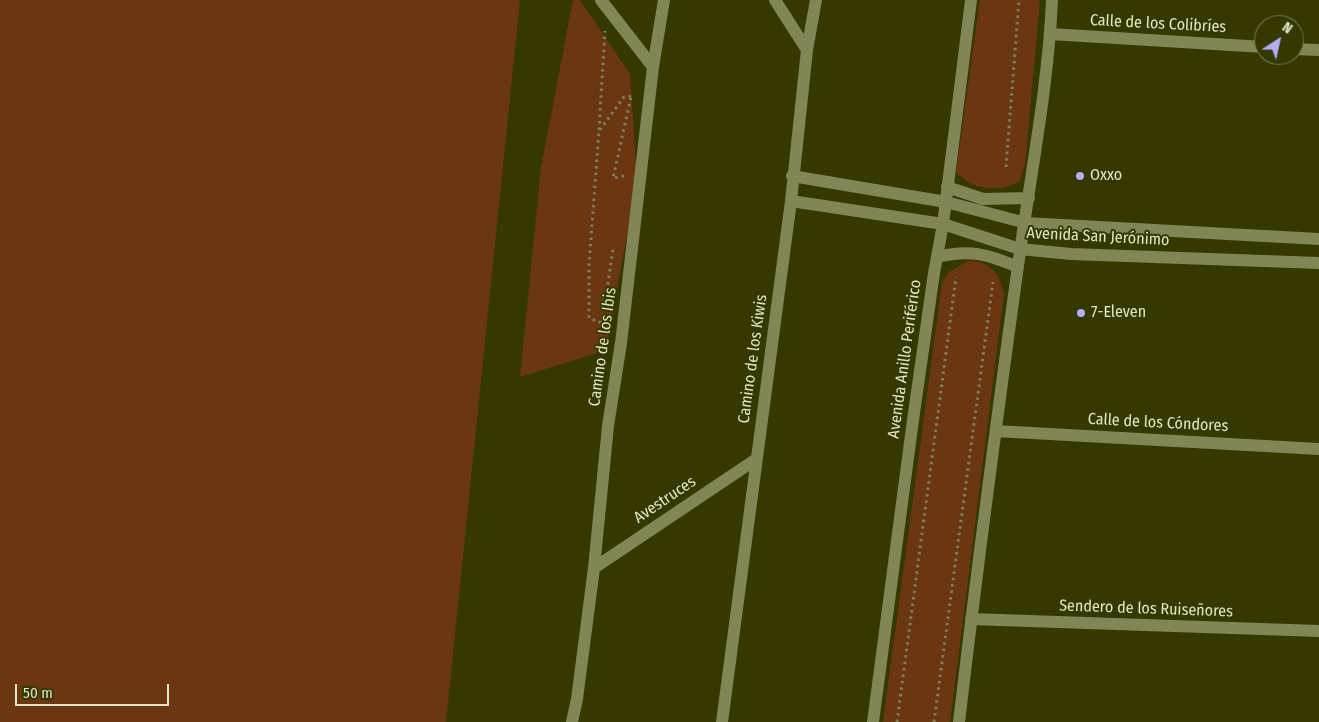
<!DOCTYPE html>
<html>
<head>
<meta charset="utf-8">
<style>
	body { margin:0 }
	#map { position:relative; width:1319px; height:722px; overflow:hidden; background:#363801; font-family:"Fira Sans Condensed",sans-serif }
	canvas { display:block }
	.north { position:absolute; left:1254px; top:15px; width:50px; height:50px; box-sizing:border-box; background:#363801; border:1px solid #7a7d4e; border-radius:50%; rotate:35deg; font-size:14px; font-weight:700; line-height:20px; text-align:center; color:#e1e4c2 }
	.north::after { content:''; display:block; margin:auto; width:18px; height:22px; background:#b8abf7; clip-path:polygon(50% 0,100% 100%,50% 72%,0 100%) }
	.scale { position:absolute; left:15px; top:684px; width:154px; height:22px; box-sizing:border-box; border:2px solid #e1e4c2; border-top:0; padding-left:6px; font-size:15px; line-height:18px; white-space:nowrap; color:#e1e4c2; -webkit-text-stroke:4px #363801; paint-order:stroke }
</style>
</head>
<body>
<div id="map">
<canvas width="1319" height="722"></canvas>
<div class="north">N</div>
<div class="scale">50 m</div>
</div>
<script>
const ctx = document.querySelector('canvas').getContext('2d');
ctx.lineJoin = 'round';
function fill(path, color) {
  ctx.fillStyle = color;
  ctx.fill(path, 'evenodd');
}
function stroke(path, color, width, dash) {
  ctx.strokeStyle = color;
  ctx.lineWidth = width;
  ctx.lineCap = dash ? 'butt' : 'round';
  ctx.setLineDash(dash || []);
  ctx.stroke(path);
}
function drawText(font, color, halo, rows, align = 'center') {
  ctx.font = font + ' "Fira Sans Condensed",sans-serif';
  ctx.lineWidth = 4;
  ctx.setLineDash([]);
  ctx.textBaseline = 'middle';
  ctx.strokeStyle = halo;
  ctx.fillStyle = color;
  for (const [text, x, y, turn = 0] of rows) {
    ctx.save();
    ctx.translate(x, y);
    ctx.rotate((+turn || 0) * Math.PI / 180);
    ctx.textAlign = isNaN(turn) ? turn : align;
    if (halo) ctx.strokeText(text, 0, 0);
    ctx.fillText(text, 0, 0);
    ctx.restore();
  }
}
fill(new Path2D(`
	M0,0H520L446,722H0Z
	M573,0H580L630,74L637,179L606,350L520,377L541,167Z
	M980,0H1040L1025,165L1019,182C997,193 972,190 956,172Z
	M968,261C990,261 1000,273 1004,294L950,722H883L942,283L949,272Z`), '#6b3713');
stroke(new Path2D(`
	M599,130L605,31
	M1006,167L1019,0
	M624,176L613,178L631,97
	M602,323L613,249
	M607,325L589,318V265L599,131L624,97L633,96
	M897,722L956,277
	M934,722L993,282`), '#7e8052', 3, [2.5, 4]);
stroke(new Path2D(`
	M601,0L653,67
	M775,0L807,50
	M1050,34L1264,47
	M1294,49L1319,50
	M792,176L946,202L1026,223L1319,239
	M947,187L983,199L1029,198
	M791,201L943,224L1020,249L1071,254L1319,263
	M937,257C970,249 987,254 1018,267
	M996,431L1319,449
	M594,568L755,460
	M971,619L1319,631
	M572,722L577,699L594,568L608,426L621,343L653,67L664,0
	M722,722L791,201L807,50L816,0
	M873,722L913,420L934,273L943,224L971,0
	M959,722C977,570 997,417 1018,266C1030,177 1048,89 1052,0`), '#828554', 12);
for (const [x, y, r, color] of [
	[1080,176,5,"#b8abf7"],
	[1081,313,5,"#b8abf7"]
]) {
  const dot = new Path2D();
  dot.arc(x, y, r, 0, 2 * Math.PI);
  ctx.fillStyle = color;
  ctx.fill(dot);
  stroke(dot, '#363801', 2);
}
drawText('16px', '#e1e4c2', '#363801', [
	["Calle de los Colibríes",1158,24,3],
	["Avenida San Jerónimo",1098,237,3],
	["Camino de los Ibis",603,347,-82],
	["Camino de los Kiwis",753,359,-82],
	["Avenida Anillo Periférico",905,359,-82],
	["Calle de los Cóndores",1158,423,3],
	["Avestruces",665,500,-34],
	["Sendero de los Ruiseñores",1146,609,2]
]);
drawText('16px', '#e1e4c2', '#363801', [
	["Oxxo",1090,176],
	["7-Eleven",1091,313]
], 'left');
</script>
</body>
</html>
